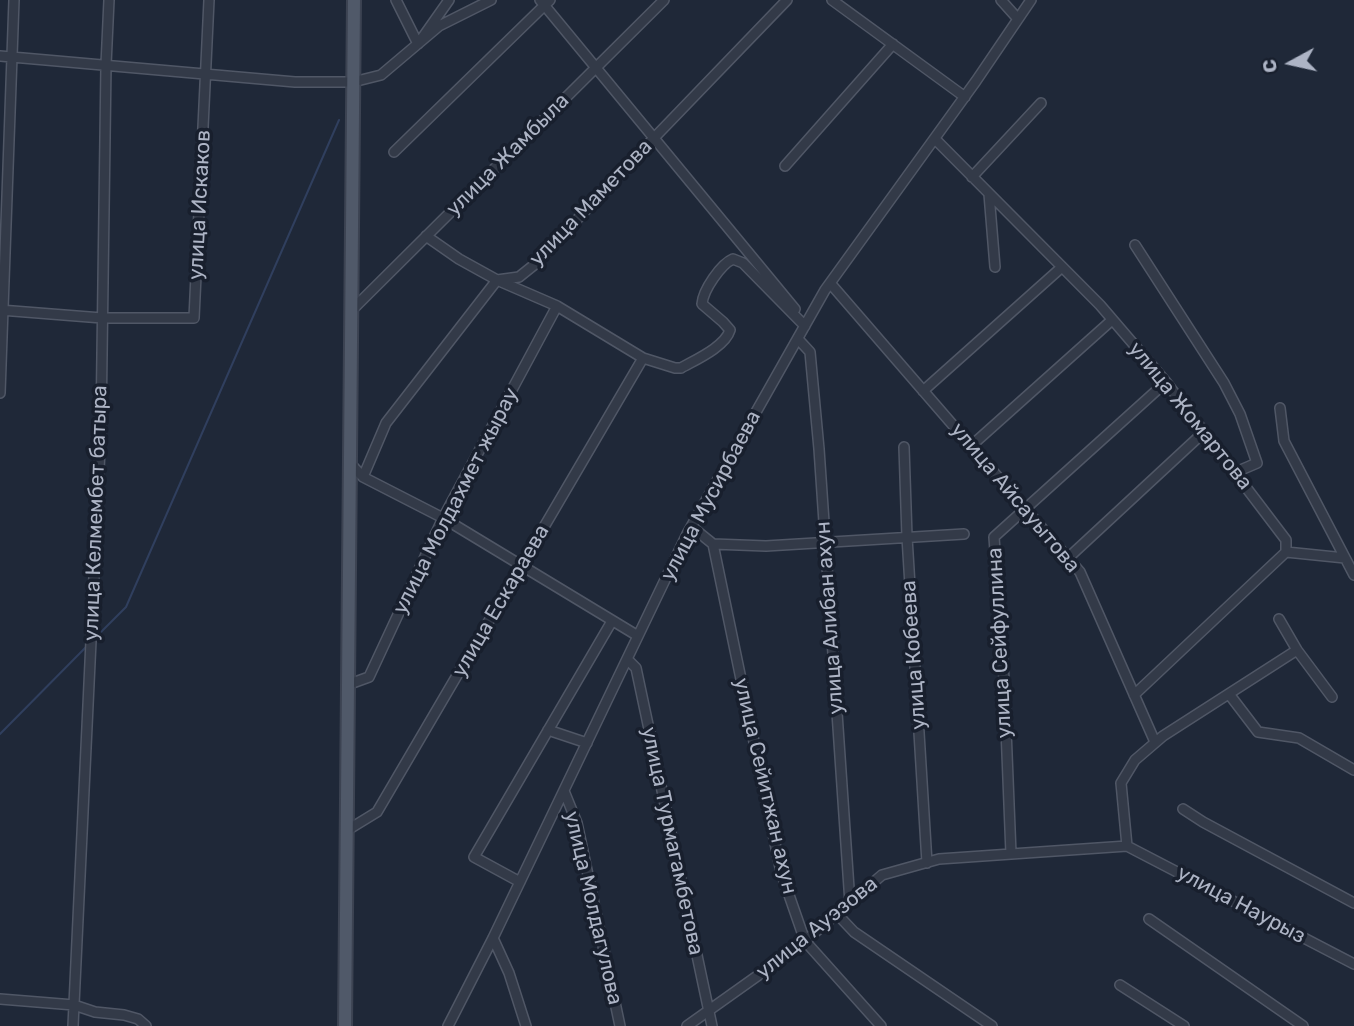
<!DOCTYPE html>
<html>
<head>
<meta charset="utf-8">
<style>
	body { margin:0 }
	#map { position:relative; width:1354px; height:1026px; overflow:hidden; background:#1f2838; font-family:Rubik,sans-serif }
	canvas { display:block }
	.north { position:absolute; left:1256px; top:28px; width:70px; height:70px; -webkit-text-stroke:5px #181f2d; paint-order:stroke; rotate:262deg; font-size:19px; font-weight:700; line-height:28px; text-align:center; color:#adb4c5 }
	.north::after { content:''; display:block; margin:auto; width:24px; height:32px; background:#adb4c5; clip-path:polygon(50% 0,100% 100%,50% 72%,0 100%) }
</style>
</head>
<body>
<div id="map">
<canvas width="1354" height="1026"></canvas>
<div class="north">С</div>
</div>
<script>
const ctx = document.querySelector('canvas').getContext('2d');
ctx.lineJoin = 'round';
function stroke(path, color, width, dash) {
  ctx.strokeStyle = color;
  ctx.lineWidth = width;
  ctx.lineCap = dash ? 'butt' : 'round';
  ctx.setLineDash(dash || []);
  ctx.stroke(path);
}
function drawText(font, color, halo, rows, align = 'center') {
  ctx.font = font + ' Rubik,sans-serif';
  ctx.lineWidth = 7;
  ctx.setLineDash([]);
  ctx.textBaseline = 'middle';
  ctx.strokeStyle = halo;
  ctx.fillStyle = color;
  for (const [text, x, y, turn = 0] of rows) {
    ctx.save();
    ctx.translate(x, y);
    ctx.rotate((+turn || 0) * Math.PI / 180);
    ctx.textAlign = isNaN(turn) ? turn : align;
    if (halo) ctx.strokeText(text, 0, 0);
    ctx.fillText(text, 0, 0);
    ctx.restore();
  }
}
stroke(new Path2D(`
	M94,639L126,607L339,120
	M0,734L88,645`), '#303f5e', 2);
const minor = new Path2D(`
	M396,0L418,44L449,0
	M540,0L795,309
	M832,0L965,97
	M1001,0L1018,19
	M0,56L295,82H353L381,75L439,26L491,0
	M935,139L1100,305L1166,382L1286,540V552L1134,695
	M394,152L550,0
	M785,166L893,44
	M972,177L1041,103
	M989,194L995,267
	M426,236L459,259L497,280L557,306L643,358L675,368H681C695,360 725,347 730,330L723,322L702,304C703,290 721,264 733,259L743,263L805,326
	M1135,245L1224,383L1240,414L1257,463L1236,472
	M830,283L1080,572L1155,742
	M0,310L102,318H194L209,0
	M352,310L664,0
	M798,339L810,352L819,449L850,903
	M923,391L1062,267
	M0,393L14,0
	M1280,408L1284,441L1354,575
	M971,446L1112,320
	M904,447L907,537L927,863
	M350,463L363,477L443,518L638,636
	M363,477L386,423L497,280L519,277L534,265L654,138L787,0
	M692,527L713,544L781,872L805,941L881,1026
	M713,544L766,546L964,534
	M1286,552L1345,558
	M1068,558L1204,432
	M1279,619L1297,650L1332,697
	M627,659L636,668L712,1026
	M347,685L369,677L443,518L557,306
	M1229,694L1258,732L1299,738L1354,770
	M548,730L587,743
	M564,791L577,823L620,1026
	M1183,809L1203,822L1354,903
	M346,831L377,812L643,358
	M1127,846L1121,783L1135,760L1163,736L1297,650
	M1127,846L1354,964
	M1011,854L1004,679L994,537L1166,382
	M520,882L474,857L612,621
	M837,914L854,932L992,1026
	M1149,919L1303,1026
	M493,938L509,973L526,1026
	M1120,985L1184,1026
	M0,999L74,1005L95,1012L124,1015L138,1019L146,1026
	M73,1026L101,427L106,65L109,0
	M448,1026L493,938L687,534L825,290L976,81L1031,0
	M687,1026L798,947L882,875L939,859L1127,846`);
const major = new Path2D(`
	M345,1026L354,0`);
stroke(minor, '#505766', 12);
stroke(major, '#3c4352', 16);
stroke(minor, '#333a48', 9);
stroke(major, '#505969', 12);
drawText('21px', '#adb4c5', '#181f2d', [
	["улица Жамбыла",508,155,-45],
	["улица Маметова",591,203,-46],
	["улица Искаков",200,205,-87],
	["улица Жомартова",1190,416,51],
	["улица Мусирбаева",711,496,-62],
	["улица Айсауытова",1015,498,50],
	["улица Молдахмет жырау",456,501,-63],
	["улица Келмембет батыра",96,513,-88],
	["улица Ескараева",501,601,-60],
	["улица Алибан ахун",830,618,-94],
	["улица Сейфуллина",1000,643,-93],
	["улица Кобеева",914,655,-94],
	["улица Сейитжан ахун",765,786,77],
	["улица Турмагамбетова",672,841,78],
	["улица Наурыз",1241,905,28],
	["улица Молдагулова",593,908,77],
	["улица Ауэзова",817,928,-39]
]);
</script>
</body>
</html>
